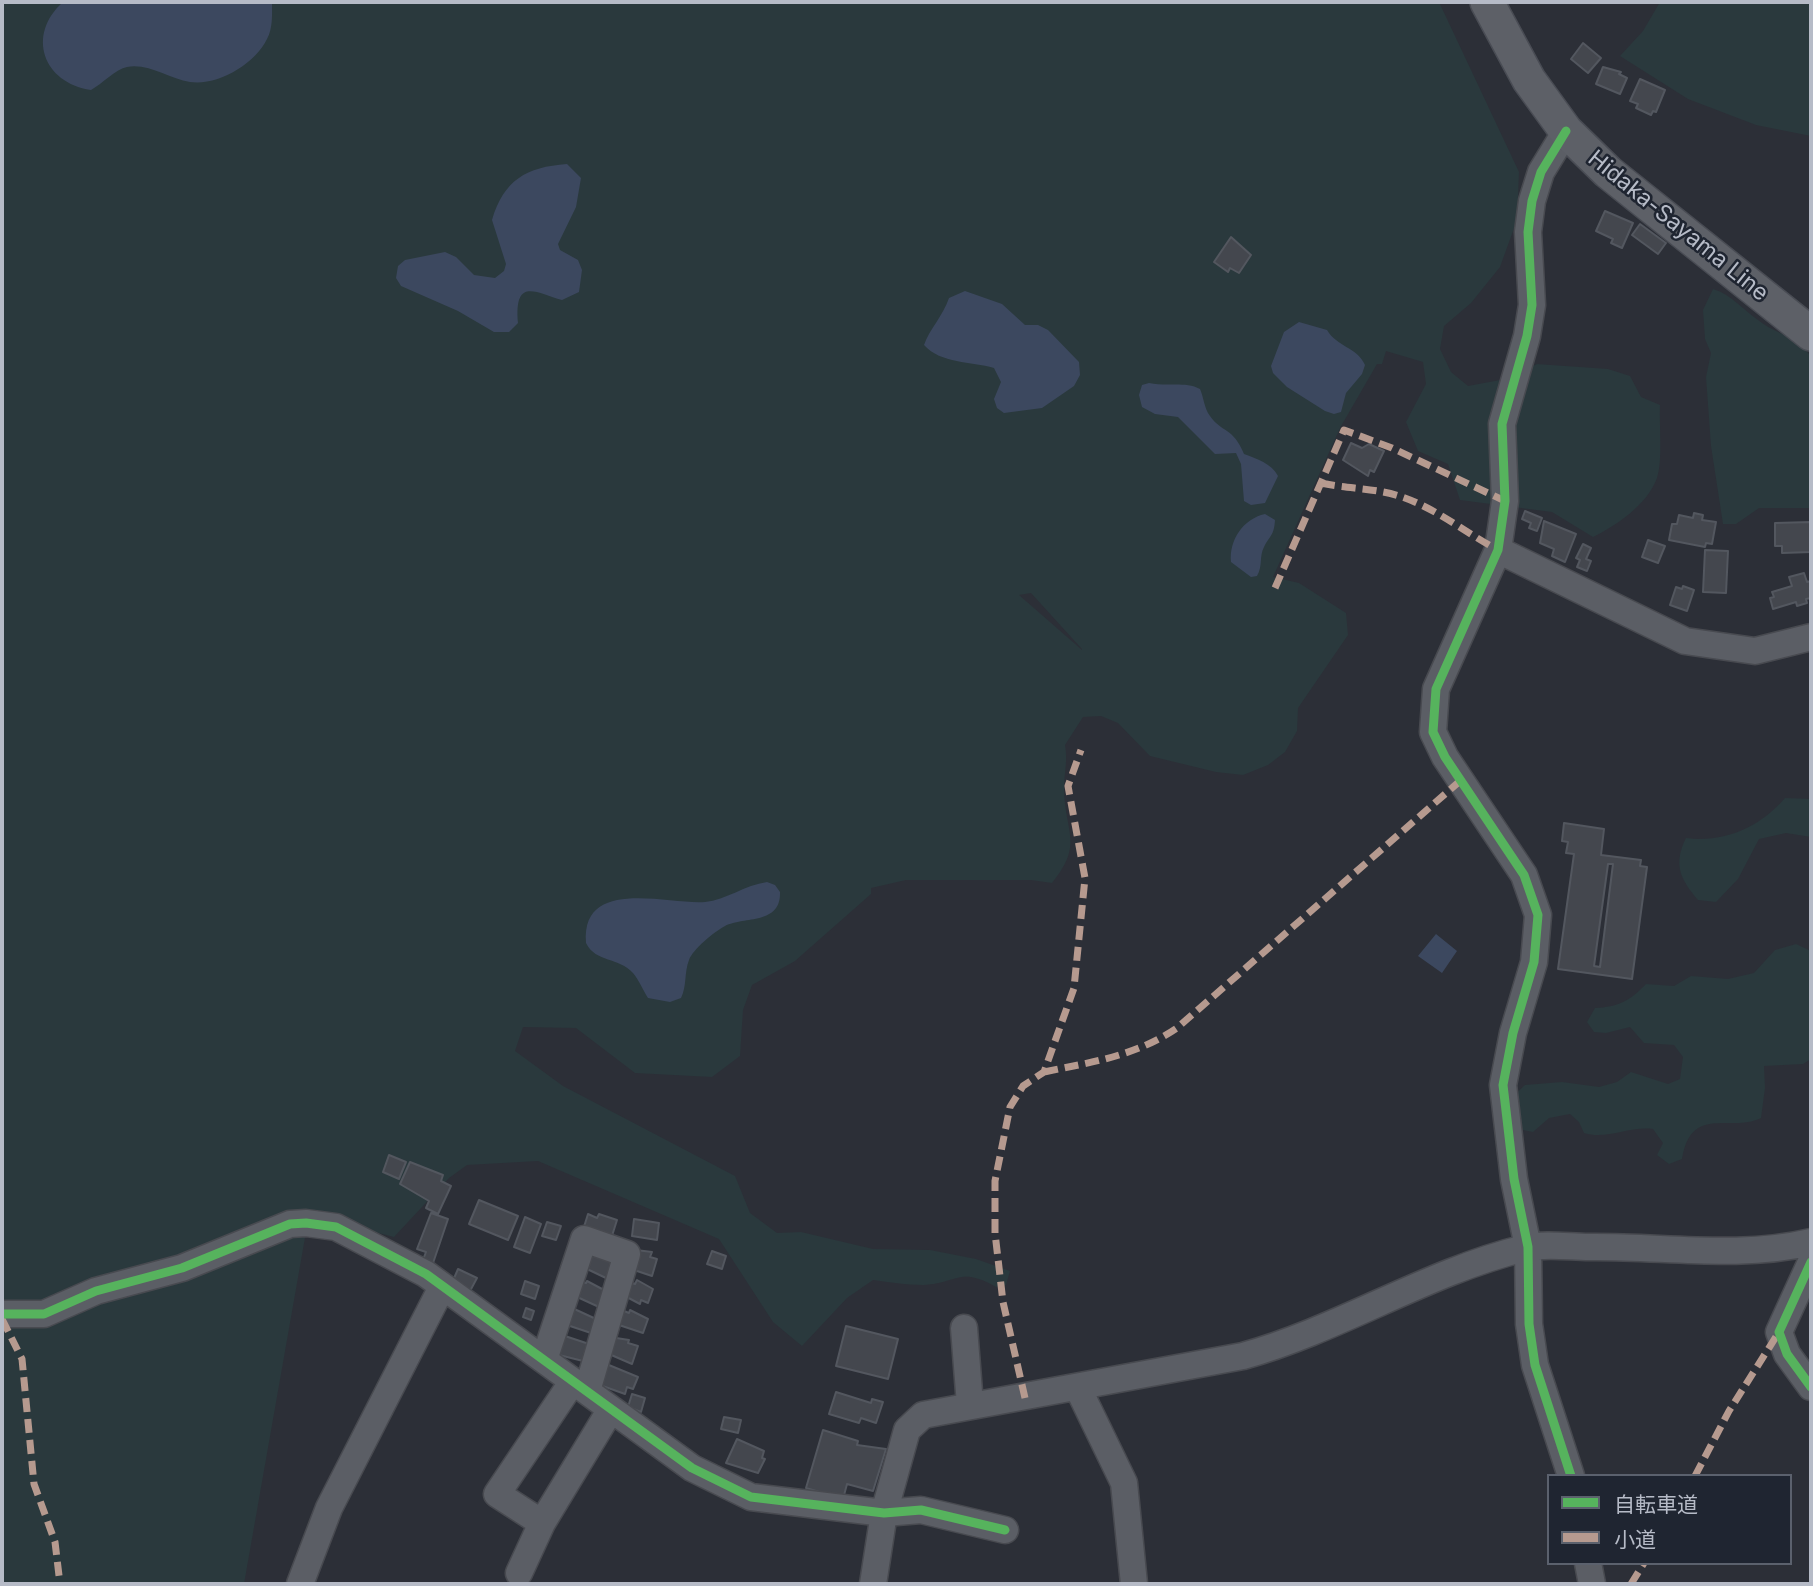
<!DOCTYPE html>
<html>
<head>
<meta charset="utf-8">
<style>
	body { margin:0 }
	#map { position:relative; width:1813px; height:1586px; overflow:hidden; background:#2c2f37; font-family:Inter,"Noto Sans JP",sans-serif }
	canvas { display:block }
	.frame { position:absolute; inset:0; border:4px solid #b6bbc7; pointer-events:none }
	.legend { position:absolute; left:1547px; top:1474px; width:245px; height:91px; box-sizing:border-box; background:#1f2531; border:2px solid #5b616d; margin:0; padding:9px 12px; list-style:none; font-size:21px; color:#b6bbc7 }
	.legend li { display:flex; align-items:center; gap:14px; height:35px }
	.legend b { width:35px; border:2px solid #5b616d }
</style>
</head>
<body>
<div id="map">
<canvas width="1813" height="1586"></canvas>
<div class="frame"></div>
<ul class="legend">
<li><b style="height:9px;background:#56b35d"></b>自転車道</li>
<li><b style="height:9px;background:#b69a8f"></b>小道</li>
</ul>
</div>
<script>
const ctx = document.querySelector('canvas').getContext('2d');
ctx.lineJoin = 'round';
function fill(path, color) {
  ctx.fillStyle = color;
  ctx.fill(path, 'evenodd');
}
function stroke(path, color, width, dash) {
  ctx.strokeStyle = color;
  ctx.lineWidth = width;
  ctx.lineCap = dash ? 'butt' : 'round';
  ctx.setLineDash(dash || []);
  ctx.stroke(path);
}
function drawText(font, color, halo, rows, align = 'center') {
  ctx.font = font + ' Inter,sans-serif';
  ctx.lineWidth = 5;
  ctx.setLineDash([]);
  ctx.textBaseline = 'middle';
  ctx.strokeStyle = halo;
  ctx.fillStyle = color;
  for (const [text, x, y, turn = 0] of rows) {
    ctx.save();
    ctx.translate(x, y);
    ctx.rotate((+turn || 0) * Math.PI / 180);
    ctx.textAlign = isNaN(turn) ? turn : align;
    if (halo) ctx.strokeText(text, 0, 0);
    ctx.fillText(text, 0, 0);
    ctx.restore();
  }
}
fill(new Path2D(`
	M2,2H1439L1519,172L1517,220L1500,267L1471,303L1444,326L1440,349L1451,372L1468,386L1511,378L1537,364L1608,369L1630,376L1641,397L1660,405C1659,424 1663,461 1657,478C1647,505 1617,525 1593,537L1552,512L1460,500L1448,464L1418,451L1406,422L1426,384L1423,362L1386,351L1382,364H1377L1340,428L1273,577L1299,583L1346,613L1348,635L1298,708L1297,731L1285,752L1268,765L1243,775L1216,772L1150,756L1118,723L1101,716L1083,717L1065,745C1068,762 1064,773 1064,789C1065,833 1084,844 1052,883L1031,880H906L871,888V894L795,961L752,985L743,1010L740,1056L712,1077L635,1073L576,1028L523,1027L515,1051L563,1086L735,1176L750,1213L777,1233L801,1232L873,1249L930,1250L976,1259L1010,1271L1006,1285L996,1287C959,1266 957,1284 923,1285C906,1285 889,1282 873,1280L847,1298L802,1346L773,1322L719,1239L538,1161L467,1165L449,1178L394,1237L309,1215L244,1584H2ZM1031,593L1082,649V650L1019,595Z
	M1660,2H1811V136L1756,125L1688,99L1620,56L1643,31Z
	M1713,289C1732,295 1742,309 1758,320C1778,336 1796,334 1811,357V508H1759L1736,524H1723L1711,446L1706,377L1711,353L1705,339L1703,310Z
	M1785,798L1811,799V837L1786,833L1759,839L1738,879L1716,902L1698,900C1680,879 1673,864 1686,838C1725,843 1760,827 1785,798Z
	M1796,944L1811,951V1059L1803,1064L1764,1066L1765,1088L1761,1118C1731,1133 1691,1104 1682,1159L1669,1164L1657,1155L1663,1143L1653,1129C1629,1126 1607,1140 1584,1133L1579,1122L1570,1114L1549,1118L1533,1132L1513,1128L1509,1100L1525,1085L1562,1082L1599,1087L1617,1082L1631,1072L1668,1084L1680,1079L1683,1057L1674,1045L1644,1043L1630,1027L1606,1033L1594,1032L1587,1022L1595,1008C1618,1007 1630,1001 1646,984L1674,986L1691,976L1728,979L1754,973L1775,950Z`), '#2a393d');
fill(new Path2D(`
	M63,2H272C272,14 273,28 267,39C255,64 218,86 190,82C169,79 149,63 127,67C116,69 102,84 91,90C43,83 26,35 63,2Z
	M567,164L581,178L576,207L558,244L560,250L578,260L582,270L579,292L562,300C535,292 514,277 518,323L509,332H494L458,311L401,286L396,278L398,266L405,260L445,252L456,257L474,275L495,278L504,271L506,264L492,220C504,180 526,167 567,164Z
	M965,291L1002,304L1025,325H1038L1048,330L1079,362L1080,375L1074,386L1042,408L1004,413L997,408L994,399L1001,382L994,368C971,361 941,364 924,345C929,330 943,316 949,298Z
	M1299,322L1327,330C1337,347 1357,347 1365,365L1362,374L1346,393L1341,412L1334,414L1325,411L1287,387L1273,373L1271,366L1284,332Z
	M1149,383C1167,387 1185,381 1200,389C1204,398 1204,408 1210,416C1222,433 1233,427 1244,454C1257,459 1271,463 1278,476L1265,503L1251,505L1244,501L1241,464L1236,453L1215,454L1178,417L1155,414L1142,407L1139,395L1142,385Z
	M1265,514L1275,520C1274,536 1270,535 1264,547C1259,556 1263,566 1257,576L1251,577L1231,562C1229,540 1243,519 1265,514Z
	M767,882L775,885L780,892C781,925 745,916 725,926C714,932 693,949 689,960C684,973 687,986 681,998L670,1002L648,998C643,990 639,980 633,973C619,957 596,963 586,943C581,876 668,905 705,902C726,900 745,885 767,882Z
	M1436,934L1457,951L1442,973L1418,956Z`), '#3c485f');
const building = new Path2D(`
	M1583,43L1601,58L1588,73L1571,59Z
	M1603,67L1621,72L1619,74L1627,78L1620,94L1596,84Z
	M1640,79L1665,90L1656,112L1653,111L1651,115L1636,108L1638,104L1630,101Z
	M1605,211L1633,223L1622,248L1611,243L1613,239L1596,231Z
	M1640,224L1666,243L1658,254L1632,235Z
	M1231,237L1251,255L1239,273L1230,268L1228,272L1214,262Z
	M1351,443L1362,448L1369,444L1384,451L1374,472L1370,470L1368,476L1343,460Z
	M1525,511L1542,518L1537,531L1529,528L1531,523L1522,519Z
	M1694,513L1703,515L1702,520L1716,522L1712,544L1706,543L1705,547L1669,540L1672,524H1677L1679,515L1693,518Z
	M1544,521L1576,534L1565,562L1552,556L1554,549L1540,543Z
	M1811,522V552L1782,553V546H1775V523Z
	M1648,540L1665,546L1658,563L1642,557Z
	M1583,544L1591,548L1586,559L1591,561L1587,571L1577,567L1580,560L1576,558Z
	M1705,550L1728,551L1726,593L1703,592Z
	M1804,573L1807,582L1811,581V598L1806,599L1807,603L1797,606L1796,602L1773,609L1770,598L1774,597L1772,592L1792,586L1789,577Z
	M1683,586L1694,590L1687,611L1670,605L1676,587L1682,589Z
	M1564,823L1604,829L1601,855L1641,860L1640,866L1647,867L1632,979L1558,969L1574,854L1566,853L1568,842L1562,841ZM1608,864H1613L1600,967L1594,966Z
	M389,1155L406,1162L399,1179L383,1172Z
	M410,1162L443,1175L441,1181L451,1186L438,1214L426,1208L429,1201L400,1184Z
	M479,1200L518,1216L508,1240L469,1224Z
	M431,1213L448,1219L431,1269L421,1265L426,1252L417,1249Z
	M588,1214L597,1218L599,1214L617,1220L611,1239L583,1230Z
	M525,1217L541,1224L530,1253L514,1247Z
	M634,1219L659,1223L657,1240L632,1236Z
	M547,1222L561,1226L556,1240L542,1236Z
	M636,1250L652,1252L650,1257L657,1259L652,1276L634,1270Z
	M712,1251L726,1256L722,1269L707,1264Z
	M590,1253L611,1260L608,1279L585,1268Z
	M458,1269L477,1278L470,1291L452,1283Z
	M637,1280L653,1289L648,1303L641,1300L640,1304L623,1295L628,1282L635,1284Z
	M525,1281L539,1286L535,1299L521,1294Z
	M587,1281L604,1290L599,1307L575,1296L579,1282L586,1283Z
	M570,1307L596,1319L591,1333L564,1324Z
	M526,1308L534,1311L531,1320L523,1317Z
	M630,1310L648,1319L643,1333L619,1325L624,1311L629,1313Z
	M846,1326L898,1339L888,1379L836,1366Z
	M565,1336L589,1344L583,1361L555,1354Z
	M610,1337L629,1340L628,1343L638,1346L632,1364L609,1354Z
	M604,1363L638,1377L633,1389L627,1387L625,1394L597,1384Z
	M836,1392L871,1403L872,1399L883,1402L876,1423L861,1418L859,1423L829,1414Z
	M632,1394L645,1398L641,1412L628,1407Z
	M724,1417L741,1420L738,1433L721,1429Z
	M823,1430L858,1441L857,1445L886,1449L873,1491L847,1484L843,1499L806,1488Z
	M737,1439L764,1451L762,1458L765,1459L758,1473L726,1463Z`);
fill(building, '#44474e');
stroke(building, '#53575f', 2);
const minor = new Path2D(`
	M1566,131L1541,172L1532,201L1528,232L1532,305L1527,336L1502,424L1505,501L1498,550L1436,689L1433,732L1445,757L1524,875L1538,915L1534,962L1513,1033L1503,1085L1514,1179L1528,1247L1529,1324L1535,1365L1571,1476
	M1498,550L1685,641L1755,651L1811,637
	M1811,1262L1779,1332L1787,1354L1811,1387
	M2,1314H44L96,1291L182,1268L290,1224L306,1223L336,1227L426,1274L692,1468L751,1497L884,1513L921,1510L1005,1530
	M964,1328L970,1405
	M544,1360L584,1239L627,1254L587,1391
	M1078,1388L1124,1483L1134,1584
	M542,1523L497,1494L573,1381
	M1588,1563L1592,1584
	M519,1573L542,1523L611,1409
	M300,1584L329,1508L442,1287
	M873,1584L884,1513L907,1430L923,1415L1243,1356C1340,1329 1427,1272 1525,1248C1545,1243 1569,1247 1589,1247C1663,1246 1739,1259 1811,1242`);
const major = new Path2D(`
	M1487,2L1529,80L1566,131L1608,172L1811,334`);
stroke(minor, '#484a50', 29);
stroke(major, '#494c54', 36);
stroke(minor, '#5b5e65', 26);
stroke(major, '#5d6067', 33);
stroke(new Path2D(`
	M1321,483C1347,489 1377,488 1402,497C1437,509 1466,533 1498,550
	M1275,588L1344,430L1392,448L1505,501
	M1044,1072C1092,1062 1136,1056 1177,1028L1460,781
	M2,1319L22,1359L34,1484L55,1542L60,1584
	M1025,1398L1003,1302L995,1233V1181L1010,1107L1023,1086L1044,1072L1074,988L1085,878L1068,786L1081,750
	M1695,1476L1729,1411L1779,1332
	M1631,1584L1644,1563`), '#b69a8f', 7, [14, 7]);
stroke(new Path2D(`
	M1566,131L1541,172L1532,201L1528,232L1532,305L1527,336L1502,424L1505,501L1498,550L1436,689L1433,732L1445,757L1524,875L1538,915L1534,962L1513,1033L1503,1085L1514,1179L1528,1247L1529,1324L1535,1365L1571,1476
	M1811,1262L1779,1332L1787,1354L1811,1387
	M2,1314H44L96,1291L182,1268L290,1224L306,1223L336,1227L426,1274L692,1468L751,1497L884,1513L921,1510L1005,1530`), '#56b35d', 9);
drawText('23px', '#b6bbc7', '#1f2531', [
	["Hidaka-Sayama Line",1678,226,39]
]);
</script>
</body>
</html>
